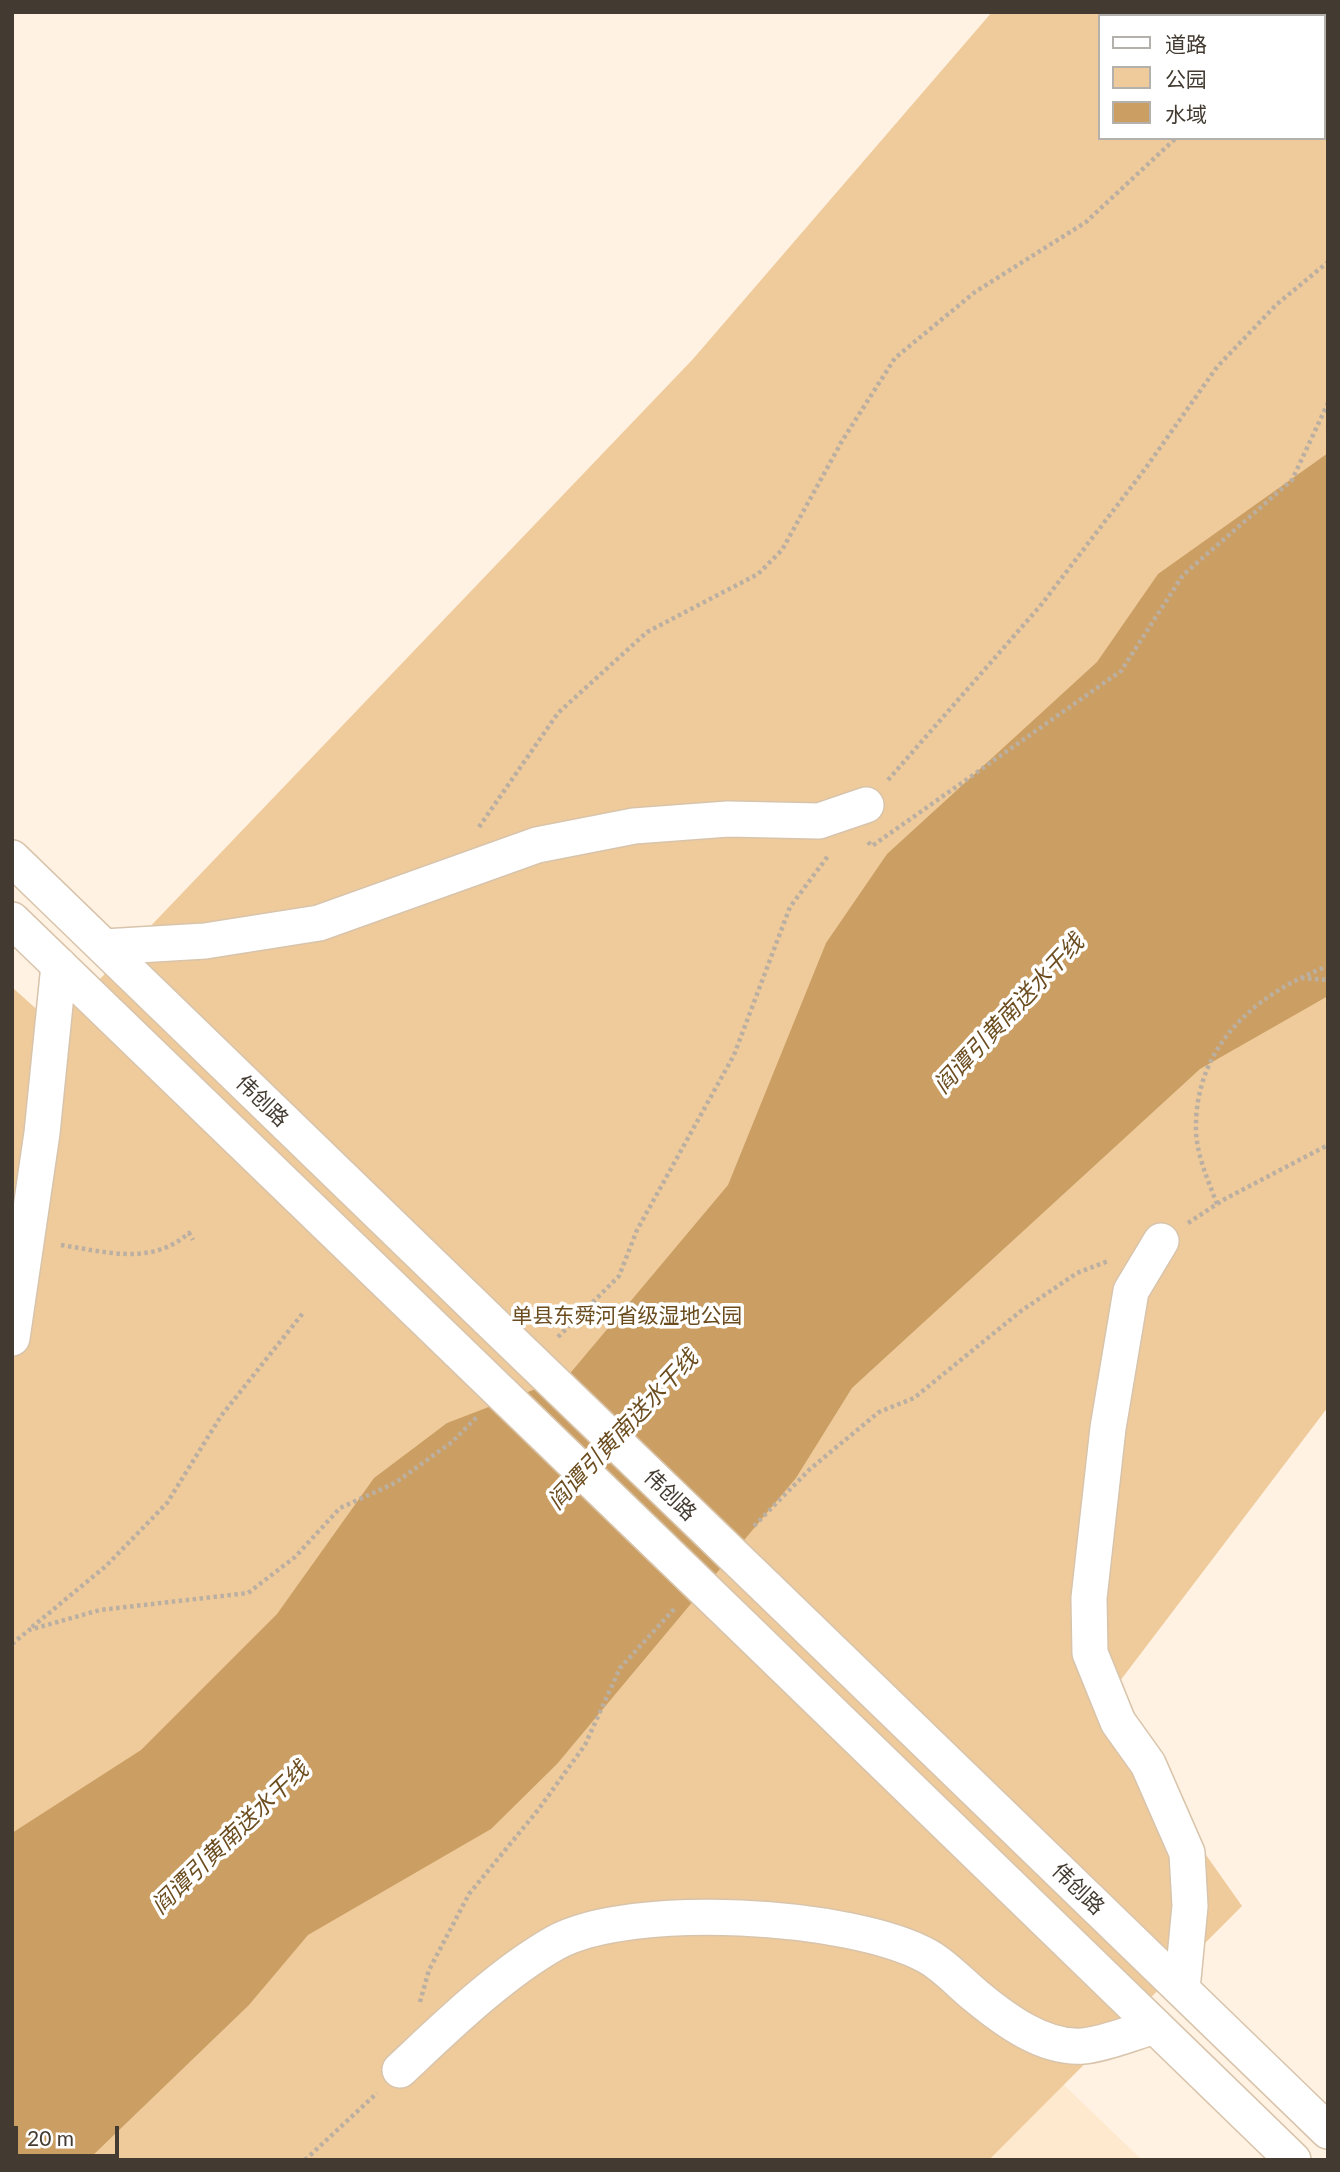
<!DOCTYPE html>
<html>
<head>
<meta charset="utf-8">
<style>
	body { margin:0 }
	#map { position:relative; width:1340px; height:2172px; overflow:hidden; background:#fff2e3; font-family:Lato,"Noto Sans SC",sans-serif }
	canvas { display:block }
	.frame { position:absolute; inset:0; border:14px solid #433b31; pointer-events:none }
	.legend { position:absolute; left:1098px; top:14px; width:228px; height:126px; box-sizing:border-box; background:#fff; border:2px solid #b4b1ad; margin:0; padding:9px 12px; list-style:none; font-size:21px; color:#433b31 }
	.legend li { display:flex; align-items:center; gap:14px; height:35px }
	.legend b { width:35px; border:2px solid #b4b1ad }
	.scale { position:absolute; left:14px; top:2126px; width:105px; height:32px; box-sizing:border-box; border:4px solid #433b31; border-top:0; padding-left:9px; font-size:21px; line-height:24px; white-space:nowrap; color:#433b31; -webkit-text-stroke:5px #fff; paint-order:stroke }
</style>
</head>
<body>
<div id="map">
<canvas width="1340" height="2172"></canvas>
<div class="frame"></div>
<ul class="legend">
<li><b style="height:9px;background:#fff"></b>道路</li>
<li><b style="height:19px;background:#efcb9c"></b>公园</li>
<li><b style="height:19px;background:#cb9f63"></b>水域</li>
</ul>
<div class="scale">20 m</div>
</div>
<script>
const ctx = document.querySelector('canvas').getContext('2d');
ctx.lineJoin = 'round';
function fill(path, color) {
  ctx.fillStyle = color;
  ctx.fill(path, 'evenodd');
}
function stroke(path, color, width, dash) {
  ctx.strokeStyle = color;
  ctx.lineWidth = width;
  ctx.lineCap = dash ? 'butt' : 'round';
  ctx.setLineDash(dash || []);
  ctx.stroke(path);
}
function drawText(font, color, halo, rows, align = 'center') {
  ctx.font = font + ' Lato,"Noto Sans SC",sans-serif';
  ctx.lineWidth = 7;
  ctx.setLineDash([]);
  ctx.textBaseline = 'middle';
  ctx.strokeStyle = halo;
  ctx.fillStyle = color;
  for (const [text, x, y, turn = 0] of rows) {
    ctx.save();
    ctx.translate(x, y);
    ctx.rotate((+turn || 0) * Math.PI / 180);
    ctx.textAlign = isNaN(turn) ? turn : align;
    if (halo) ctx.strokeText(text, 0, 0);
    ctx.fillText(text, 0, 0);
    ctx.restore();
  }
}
fill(new Path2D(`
	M1064,2084V2085L1142,2160H989Z`), '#fee9cf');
fill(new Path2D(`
	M992,12H1328V1407L1101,1706L1242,1906L989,2160H12V987L55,1026L693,359ZM1100,16H1324V138H1100Z`), '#efcb9c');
fill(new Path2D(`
	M1328,453V996L1200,1069L852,1388L796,1478L557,1764L491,1829L308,1935L249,2005L88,2160H12V1833L141,1750L277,1614L374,1478L447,1423L567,1377L728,1185L826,943L887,854L1097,662L1158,574Z`), '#cb9f63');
const minor = new Path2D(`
	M12,858L488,1319
	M12,920L459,1352
	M104,947L205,941L319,923L537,845L634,826L728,819L819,821L866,805
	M1161,1241L1131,1291L1108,1428L1089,1598L1090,1653L1118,1722L1148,1764L1187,1853L1190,1906L1182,1989
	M12,1338L42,1133L59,965
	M766,1587L1328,2131
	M733,1617L1293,2160
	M400,2070C446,2027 500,1974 555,1943C631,1901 851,1914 927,1956C944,1965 960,1983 976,1996C1005,2020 1044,2049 1083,2046C1106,2044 1133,2032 1155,2026`);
stroke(minor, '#d8c4ab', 38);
stroke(new Path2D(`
	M1298,16L1301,12
	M888,780L1041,605L1145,469L1217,367L1276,305L1328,262
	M479,827L558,713L647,632L758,574L782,550L842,441L895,358L975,292L1086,222L1176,138
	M868,842L872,846L1121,671L1183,575L1292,480L1328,403
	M1301,978L1328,980
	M1217,1204C1208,1180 1197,1156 1196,1131C1194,1046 1255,994 1328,966
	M1188,1223L1223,1200L1328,1145
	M61,1245C107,1252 151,1266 189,1233L193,1240
	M558,1337L619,1276L637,1230L734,1055L790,907L828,856
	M754,1526L810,1469L879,1412L914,1398L1021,1311L1077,1273L1108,1261
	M32,1627L106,1566L167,1503L221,1416L303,1313
	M12,1644L29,1630L100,1610L248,1593L295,1557L340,1508L395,1483L452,1442L477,1417
	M420,2002L429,1970L469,1894L538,1810L585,1745L620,1668L675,1608
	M305,2160L377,2093`), '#bbafa2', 4.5, [3.5, 3.5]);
stroke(minor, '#fff', 35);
const minorBridge = new Path2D(`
	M488,1319L766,1587
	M459,1352L733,1617`);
stroke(minorBridge, '#d8c4ab', 38, []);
stroke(minorBridge, '#fff', 35);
drawText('21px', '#433b31', '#fff', [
	["伟创路",262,1101,44],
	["伟创路",670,1495,44],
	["伟创路",1078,1889,44]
]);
drawText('21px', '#6b4c1e', '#fff', [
	["单县东舜河省级湿地公园",627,1316]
]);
drawText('italic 23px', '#6c4d1f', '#fff', [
	["阎谭引黄南送水干线",1009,1014,-47],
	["阎谭引黄南送水干线",623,1430,-47],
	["阎谭引黄南送水干线",230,1838,-44]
]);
</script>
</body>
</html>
